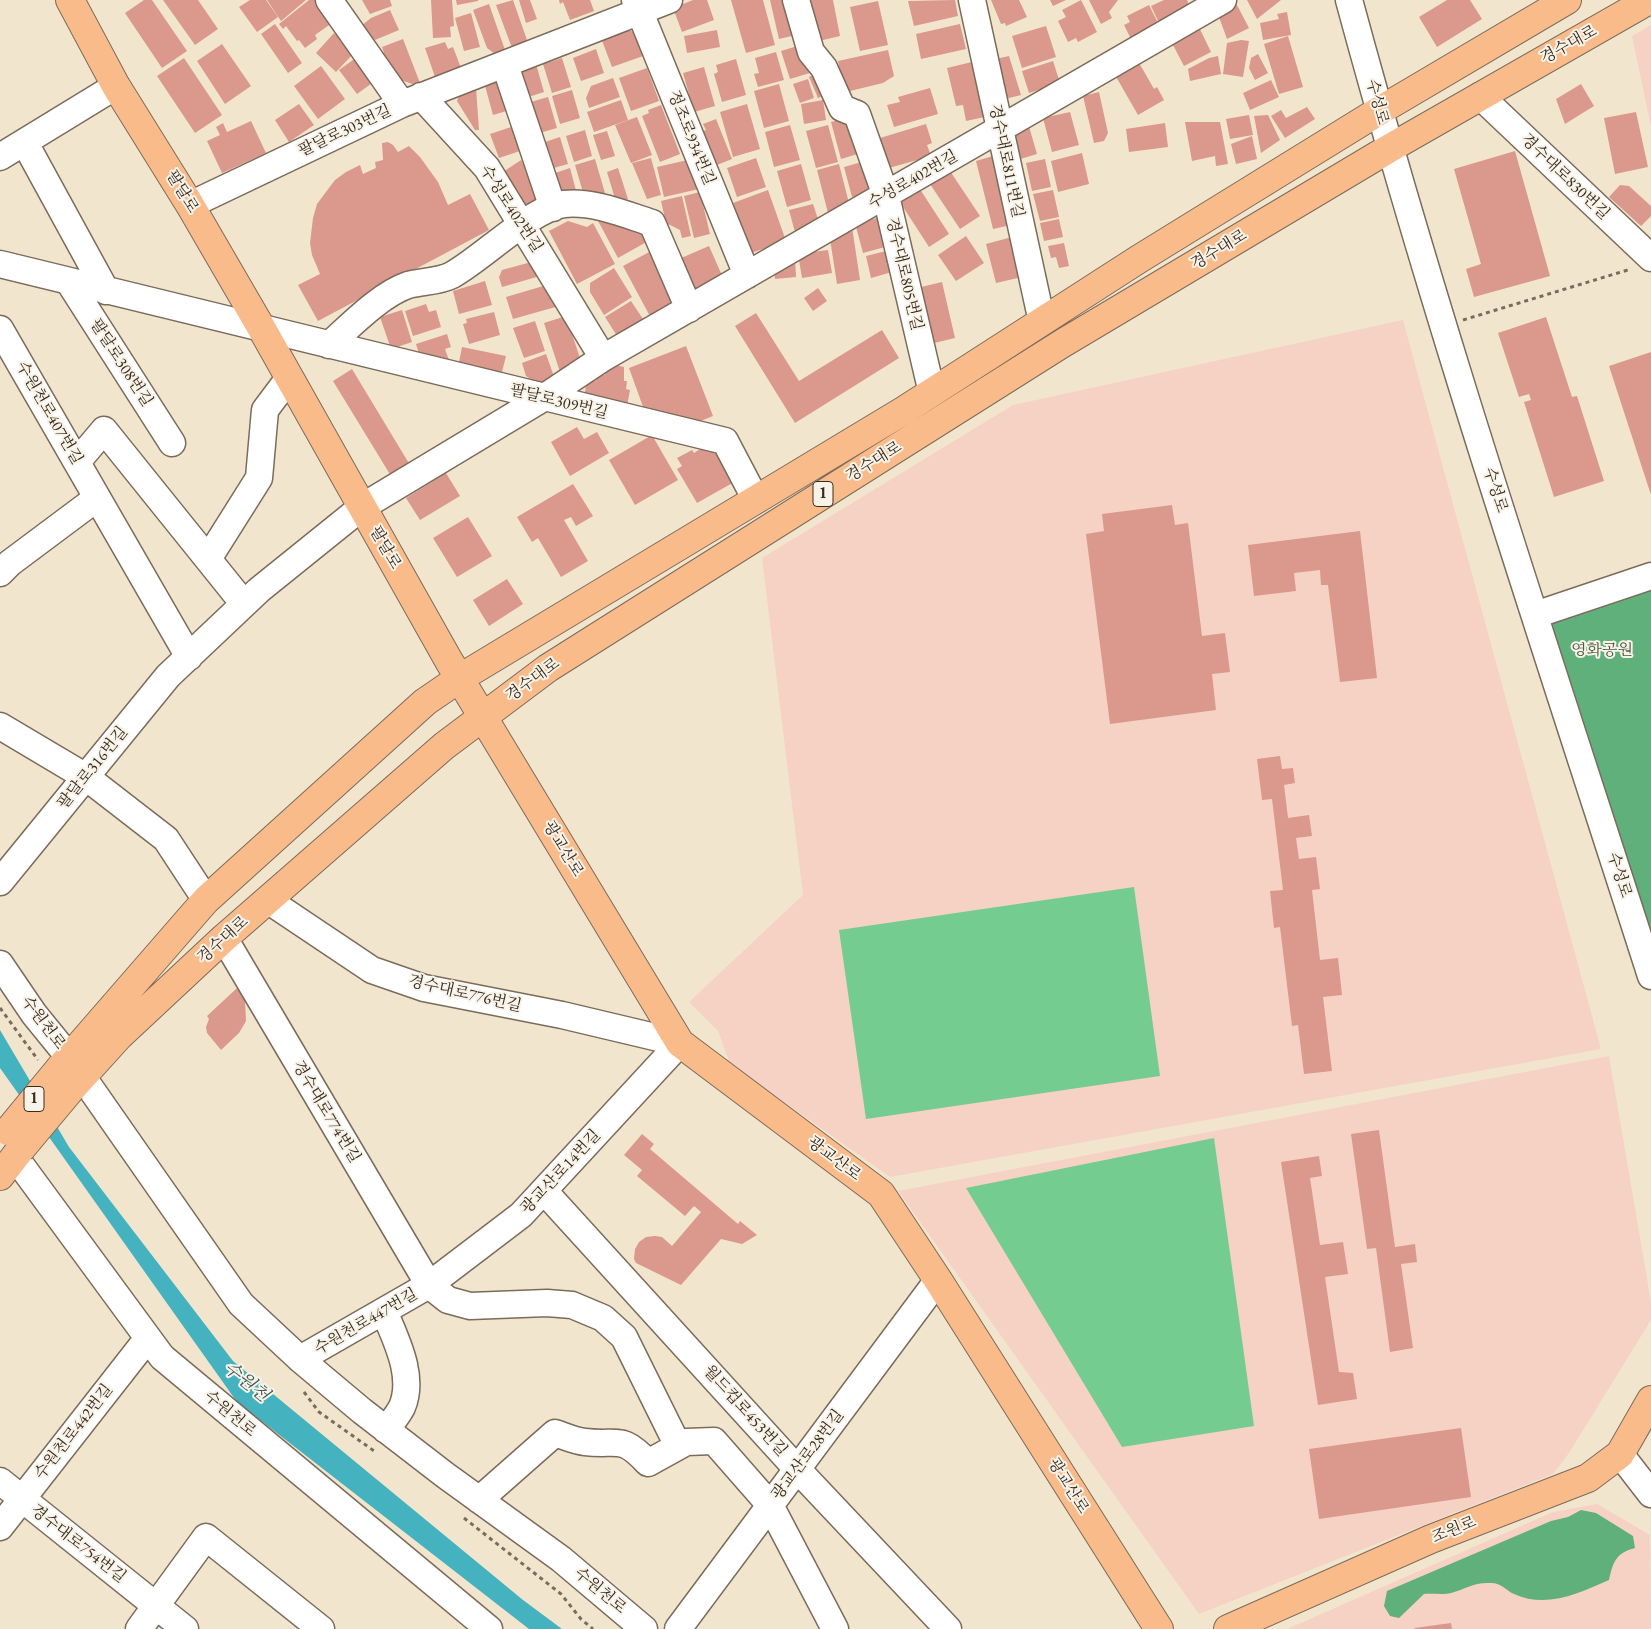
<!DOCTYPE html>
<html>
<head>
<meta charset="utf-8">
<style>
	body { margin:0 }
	canvas { display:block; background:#f2e5cd }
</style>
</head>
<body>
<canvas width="1651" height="1629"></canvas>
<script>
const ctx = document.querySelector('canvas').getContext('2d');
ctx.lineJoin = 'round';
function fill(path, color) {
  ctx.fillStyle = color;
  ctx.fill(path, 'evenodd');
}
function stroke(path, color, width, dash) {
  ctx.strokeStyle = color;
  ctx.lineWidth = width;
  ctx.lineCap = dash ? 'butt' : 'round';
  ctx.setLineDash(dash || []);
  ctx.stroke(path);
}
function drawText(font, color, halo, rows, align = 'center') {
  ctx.font = font + ' "EB Garamond","Noto Serif KR",serif';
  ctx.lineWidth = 4;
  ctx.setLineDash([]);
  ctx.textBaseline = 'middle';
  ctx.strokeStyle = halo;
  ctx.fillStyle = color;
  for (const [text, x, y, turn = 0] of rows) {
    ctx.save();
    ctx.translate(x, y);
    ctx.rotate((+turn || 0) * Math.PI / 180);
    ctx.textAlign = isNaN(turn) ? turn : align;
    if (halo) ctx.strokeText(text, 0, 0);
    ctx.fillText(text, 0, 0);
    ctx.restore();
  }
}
fill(new Path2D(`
	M1651,25V127L1632,36Z
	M1403,320L1601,1049L890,1177L730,1064L718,1031L689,1002L803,895L762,558L1013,405Z
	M1609,1056L1651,1302V1320L1569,1453L1553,1474L1199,1614L898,1191Z
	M1597,1504L1650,1535L1651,1629H1287L1553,1512Z`), '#f6d2c4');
fill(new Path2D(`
	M1134,887L1160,1076L866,1119L839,930Z
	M1214,1138L1254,1426L1122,1447L966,1188Z`), '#75cc91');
fill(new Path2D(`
	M1651,586V950L1541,619Z
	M1581,1510L1596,1513L1633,1536L1635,1548C1616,1553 1613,1562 1609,1580C1579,1593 1547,1609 1514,1594C1505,1590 1502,1583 1491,1583C1473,1582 1466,1589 1451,1593C1443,1595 1432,1593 1424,1594L1399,1618L1390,1616L1384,1606L1387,1591L1551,1521L1568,1517Z`), '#60b07b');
fill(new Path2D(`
	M0,1030L69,1147L233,1361L523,1600L562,1629H529L237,1402L0,1068Z`), '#44b3bf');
fill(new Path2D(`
	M144,0H152L187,51L162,68L125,13Z
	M163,0H198L218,29L195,45Z
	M250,0H266L278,17L257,32L239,7Z
	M267,0H306L281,21Z
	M309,0H316L332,23L315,35L317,39L305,48L299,40L297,41L286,26L283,29L279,24Z
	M362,0H390L392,6L370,14Z
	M431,0H452L454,26L450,27L451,37L433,38Z
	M456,0H478V1L457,5Z
	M513,0L528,43L512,48L496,5Z
	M519,0H530L537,19L526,23Z
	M559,0H590L594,11L570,20L563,2L560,4Z
	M693,0H707L714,20L682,32L673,8Z
	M731,0H763L775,45L746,53Z
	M770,0H792L796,35L779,39Z
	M810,0H833L840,36L819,41Z
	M955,0L958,16L914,26L908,1Z
	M991,0H1019L1027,17L1006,26L1005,23L1001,24Z
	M1050,0H1066L1053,6Z
	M1081,0L1097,32L1078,42L1076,38L1068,42L1058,21L1066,17L1062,10Z
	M1089,0H1118L1109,12L1112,18L1101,24Z
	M1164,0H1187L1190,8L1159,23L1151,6Z
	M1247,0H1281L1257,19Z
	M1447,0H1470L1482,19L1437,47L1419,17Z
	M878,1L888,45L860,51L850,7Z
	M489,4L505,50L495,54L487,48L473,10Z
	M1149,5L1159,25L1131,39L1124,25L1130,22L1127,16Z
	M1237,5L1249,28L1227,39L1219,17Z
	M390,10L399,30L375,40L361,26L371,18Z
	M1287,12L1291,35L1263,40L1260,23L1279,19L1277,14Z
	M471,13L480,47L464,51L455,18Z
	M1197,23L1211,52L1184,66L1173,45L1182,40L1179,35Z
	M275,24L302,63L288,73L261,34Z
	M960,24L966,49L921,59L916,34Z
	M1046,26L1056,57L1022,68L1012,36Z
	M624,30L637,32L646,55L612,67L601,38Z
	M717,30L720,47L687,53L684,36Z
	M334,33L355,52L336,72L316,53Z
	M1288,36L1303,87L1279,94L1264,44Z
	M403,39L420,83L415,85L390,76L383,56H385L382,47Z
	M1241,40L1249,41L1243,77L1223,74L1227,43Z
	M445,42L448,49L453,47L461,68L435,77L425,48Z
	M222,44L251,86L225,104L197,61Z
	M804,44L813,72L790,79L781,51Z
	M596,49L604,73L581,81L573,58Z
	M888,50L894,76L883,83L850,91L842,81L838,61Z
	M776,52L784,80L758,87L754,74L759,73L755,58Z
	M1258,54L1268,73L1255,80L1249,68L1251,58Z
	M1009,56L1021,95L1001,100L991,60Z
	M1218,56L1221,74L1190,81L1188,69L1209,58Z
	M357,57L375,81L357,94L339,70Z
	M184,58L222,115L195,133L157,76Z
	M562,58L571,87L552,93L543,64Z
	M736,59L746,95L722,102L714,74L718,72L716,65Z
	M976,61L989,116L966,121L963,105L956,106L947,68Z
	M1053,61L1060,83L1029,93L1022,71Z
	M1138,61L1154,89L1157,87L1164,100L1138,115L1115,75Z
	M536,64L544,92L525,98L517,70Z
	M321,66L345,99L318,119L294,86Z
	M704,67L715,106L694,112L683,73Z
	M647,68L659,101L631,111L619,78Z
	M822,70L832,92L818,98L809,77Z
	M502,78L510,110L493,115L484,82Z
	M613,78L620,97L589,108L586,98L591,86Z
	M808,79L814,98L800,103L793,84Z
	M1271,80L1279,97L1250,110L1243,93Z
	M779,84L789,121L764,128L754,91Z
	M1581,84L1594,106L1565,124L1556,99Z
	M476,88L479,130H475L457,101L461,89Z
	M930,88L938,114L894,127L887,105L900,102L898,97Z
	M572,90L580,118L560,124L552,96Z
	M1099,92L1108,133L1104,141L1094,143L1083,96Z
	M548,97L557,128L536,134L527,103Z
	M621,100L628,120L594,132L587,112Z
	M823,100L826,120L804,124L801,104Z
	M299,104L314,125L289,142L275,120Z
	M747,104L760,149L733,157L720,112Z
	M661,105L680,154L660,162L642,116L649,113L648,110Z
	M1307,107L1315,119L1285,138L1271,116L1281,110L1286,118Z
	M1070,112L1079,145L1052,152L1043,118Z
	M1636,112L1648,167L1615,174L1604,118Z
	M1249,115L1253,135L1230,139L1226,119Z
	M1268,115L1280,140L1261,153L1254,116Z
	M637,117L652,155L631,163L615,125Z
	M851,117L861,153L841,159L831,122Z
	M716,119L732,159L712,167L699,132L706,130L703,124Z
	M251,121L266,153L222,173L207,141L220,135L216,127L223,123L227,132Z
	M1185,122H1220L1228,164L1216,166L1215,156L1192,161Z
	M1028,123L1037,154L1017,160L1011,139L1015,126Z
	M1165,123L1168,147L1129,152L1126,129Z
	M926,124L932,143L927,145L931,156L889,168L880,138Z
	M517,125L526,149L499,158L490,134Z
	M790,125L800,160L774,167L765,132Z
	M828,125L838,162L816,168L806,131Z
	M585,130L592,156L574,162L566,136Z
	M607,131L615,156L601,160L593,135Z
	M1252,136L1257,159L1236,164L1231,144Z
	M560,137L568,164L550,169L542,143Z
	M388,142L393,145L398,152L409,146L420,157L438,182L448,205L470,194L489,230L318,321L298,285L320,274L312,255L310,243L313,218L317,204L335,180L346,172L360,165L363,174L376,168L375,162L383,160L382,143Z
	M1515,151L1550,276L1474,297L1466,269L1481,264L1454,169Z
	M1082,153L1089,184L1058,192L1051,161Z
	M993,156L1011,225L993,229L976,161Z
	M651,158L661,195L647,199L632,163Z
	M756,158L766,187L737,197L727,168Z
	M595,159L605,193L585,199L575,165Z
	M692,159L699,189L664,197L657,167Z
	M1045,159L1051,187L1032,191L1026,163Z
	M521,160L544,196L527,208L503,172Z
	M865,161L873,191L852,197L844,167Z
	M801,164L811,200L787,207L777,171Z
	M839,164L850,207L828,213L817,170Z
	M946,165L980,216L960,229L926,178Z
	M570,168L578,198L559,194L552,174Z
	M618,168L628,199L616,202L607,172Z
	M916,183L949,234L929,247L896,196Z
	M1620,185L1629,186L1651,206V216L1641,226L1609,197Z
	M768,190L786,241L751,253L733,203Z
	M1053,190L1059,217L1040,221L1033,194Z
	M700,192L710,234L694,238L684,196Z
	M682,196L691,236L682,238L680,230L666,223L661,201Z
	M813,204L819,222L796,236L789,210Z
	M877,218L885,247L863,253L855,223Z
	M597,219L633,220L650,240L618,258Z
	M1059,219L1063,237L1044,241L1040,223Z
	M568,221L587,227L593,223L615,264L577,284L549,231Z
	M852,227L860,280L837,284L830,239Z
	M966,236L984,263L956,281L938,255Z
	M1012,237L1022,277L996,283L986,244Z
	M1064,243L1069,266L1059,268L1056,257L1051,258L1048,246Z
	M709,246L724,280L695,293L679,259Z
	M655,249L681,305L652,320L623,266Z
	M894,249L899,270L871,278L866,256Z
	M828,250L832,273L802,278L798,254Z
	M795,259L796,277L775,279L774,268Z
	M535,261L540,276L502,287L499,277L502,270Z
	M614,268L632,297L604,315L590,292V283Z
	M485,281L492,305L459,314L453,291Z
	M942,282L955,338L930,344L917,288Z
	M550,284L559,306L513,319L506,297Z
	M818,288L827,301L813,311L804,298Z
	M631,301L645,322L619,339L605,317Z
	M426,304L429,312L436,310L441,327L413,336L405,311Z
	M402,310L412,342L391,349L380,317Z
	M494,312L500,335L469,344L463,324L467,323L466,319Z
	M756,313L799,381L882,330L899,358L795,423L735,326Z
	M566,316L582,364L560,372L544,323Z
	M1546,317L1572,397L1577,396L1604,481L1554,497L1524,402L1531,400L1529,394L1519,397L1498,333Z
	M535,321L545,351L524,358L513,328Z
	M447,334L451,347L445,349L450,363L420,357L416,344Z
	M686,346L713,416L698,422L646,415L629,368Z
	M462,347L506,356L501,376L458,367Z
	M1651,352V495L1609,366Z
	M546,354L557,385L545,389L526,376L522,363Z
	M615,365L624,367V381H627L626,389L630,390L627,406L584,398L587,379L596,381L597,374L605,375L606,371H610L611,367L614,368Z
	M352,369L410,465L391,476L333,381Z
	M577,427L584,439L597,432L609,453L570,476L551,442Z
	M652,435L678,480L635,505L609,460Z
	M708,444L716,449L736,481L697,503L677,469L682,466L677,458L692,450L694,453Z
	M446,473L460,496L420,520L406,498Z
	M573,484L593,516L576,526L571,517L564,520L588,561L561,577L538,538L532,542L517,517Z
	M1172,505L1175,525L1188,523L1202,636L1225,633L1230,672L1212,674L1216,710L1110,724L1086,534L1104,531L1102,514Z
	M468,517L492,556L457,577L433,538Z
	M1360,531L1377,678L1340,682L1328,585H1321L1320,570L1294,573L1296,591L1254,596L1248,545Z
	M507,579L523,604L489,626L473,600Z
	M1280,756L1282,769L1293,768L1295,783L1284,785L1288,818L1309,815L1312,836L1296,838L1299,859L1316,857L1320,889L1312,890L1320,960L1338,958L1342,995L1323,997L1332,1071L1304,1074L1298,1025L1292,1026L1280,927L1274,928L1270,891L1283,890L1272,799L1262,800L1257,759Z
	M237,988L245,1000L246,1021L239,1033L221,1050L207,1033L206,1027L209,1019L207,1016Z
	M1379,1130L1395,1247L1415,1244L1417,1262L1401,1264L1413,1348L1390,1352L1376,1248L1367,1249L1351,1134Z
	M642,1134L654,1144L650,1149L738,1224L740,1221L757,1235L742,1244L721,1239L681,1285L636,1263L634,1259L635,1249L639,1242L646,1237L655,1236L662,1237L672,1246L701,1212L694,1206L685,1216L637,1176L642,1170L624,1155Z
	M1319,1156L1322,1176L1310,1178L1320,1245L1343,1242L1348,1274L1325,1277L1339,1372L1353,1373L1357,1399L1318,1405L1281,1162Z
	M1461,1428L1471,1497L1319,1519L1309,1449Z
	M1451,1623L1452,1629H1415L1414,1628Z`), '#db988c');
const minor = new Path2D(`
	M329,0L402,104
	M635,0L747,275
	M796,0L811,52L824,68L842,108L857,114L886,196L932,393
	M972,0L1042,322
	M1349,0C1438,329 1547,652 1651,976
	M505,65L553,208
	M421,96L487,168L603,358
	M1480,96L1651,258
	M25,143L106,291
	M0,157L116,86
	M190,205L402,104L669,0
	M0,264L725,441L756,500
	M69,282L172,443
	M0,329L189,657
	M329,345C350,326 381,294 408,285C421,281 439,282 452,275C483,258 532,208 564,204C594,201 624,214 652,223L689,309
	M77,462L104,430L244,604
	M208,559L259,478L265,410L289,378
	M0,573L10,563L97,498
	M1535,615L1651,576
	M0,726L86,777L166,839L206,900
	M0,882L168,676L259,590L362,507L543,398L603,358L1223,0
	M269,901L372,970L424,988L562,1015L680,1043L521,1215L429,1285L300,1359
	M224,938L429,1285L448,1300L470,1306L547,1303L572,1305L603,1318L624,1337L678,1446
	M0,964L34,1014L69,1057
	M82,1076L241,1304L300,1359L362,1411L445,1475L561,1559L644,1629
	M15,1157L162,1357L489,1629
	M544,1191L797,1469L948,1629
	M384,1311C396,1340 415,1376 402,1407C398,1415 391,1423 386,1430
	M1620,1454L1651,1494
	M0,1481L185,1629
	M479,1500L555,1433C564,1436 575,1441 585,1442C619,1446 621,1434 648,1463L686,1442L714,1441L770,1505L835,1629
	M0,1527L148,1338
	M139,1629L206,1537L321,1629
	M678,1629L938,1280`);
const major = new Path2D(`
	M70,0L116,86L190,205L262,329L449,661L680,1043L881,1194L938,1280L1159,1629
	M60,1068L206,900L425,702L460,678L903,411L1139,259L1379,111L1567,0
	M71,1089L119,1036L224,938L444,746L548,668L1063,343L1390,148L1649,0
	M0,1176L20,1150
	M1228,1629L1431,1539L1588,1478L1620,1454L1651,1400`);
stroke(minor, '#7b6b5b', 29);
stroke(major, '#7b6b5b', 30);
stroke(new Path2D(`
	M1463,320L1631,269
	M0,1008L38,1060
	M304,1392L319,1412L377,1453
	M464,1518L561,1594L581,1619L593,1629`), '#7b6b5b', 3, [4, 4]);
stroke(minor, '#fff', 26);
stroke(major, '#fabb8b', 28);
const majorBridge = new Path2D(`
	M8,1131L60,1068
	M20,1150L71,1089`);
stroke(majorBridge, '#7b6b5b', 30, []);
stroke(majorBridge, '#fabb8b', 28);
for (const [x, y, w] of [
	[823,494,20],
	[34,1099,20]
]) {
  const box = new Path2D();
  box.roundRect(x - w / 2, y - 12.5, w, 25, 4);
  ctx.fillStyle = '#f7f3e8';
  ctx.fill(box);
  stroke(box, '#3b2a1e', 1);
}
drawText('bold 15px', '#3b2a1e', null, [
	["1",823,494],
	["1",34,1099]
]);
drawText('16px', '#3b2a1e', '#f7f3e8', [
	["경수대로",1569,45,-29],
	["수성로",1377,102,75],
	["팔달로303번길",345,131,-25],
	["정조로934번길",691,138,68],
	["경수대로811번길",1006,161,78],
	["경수대로830번길",1565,177,44],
	["수성로402번길",913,180,-30],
	["팔달로",182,192,59],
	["수성로402번길",511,209,57],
	["경수대로",1219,250,-31],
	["경수대로805번길",904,274,77],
	["팔달로308번길",121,363,57],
	["팔달로309번길",559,402,14],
	["수원천로407번길",49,413,60],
	["경수대로",874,462,-32],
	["수성로",1495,490,72],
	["팔달로",385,548,60],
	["경수대로",533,680,-36],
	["팔달로316번길",93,768,-51],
	["광교산로",563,849,59],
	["수성로",1619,875,72],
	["경수대로",223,940,-42],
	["경수대로776번길",465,994,13],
	["수원천로",43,1023,53],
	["경수대로774번길",326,1112,59],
	["광교산로",834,1159,37],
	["광교산로14번길",561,1172,-47],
	["수원천로447번길",366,1322,-30],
	["월드컵로453번길",745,1411,48],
	["수원천로",230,1414,40],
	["수원천로442번길",74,1432,-52],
	["광교산로28번길",808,1455,-53],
	["광교산로",1068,1486,58],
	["조원로",1454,1530,-22],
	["경수대로754번길",78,1544,38],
	["수원천로",600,1591,40]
]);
drawText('16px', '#4c5b40', '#f7f3e8', [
	["영화공원",1602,651]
]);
drawText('italic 18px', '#3e5a56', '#f7f3e8', [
	["수원천",246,1382,39]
]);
</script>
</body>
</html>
